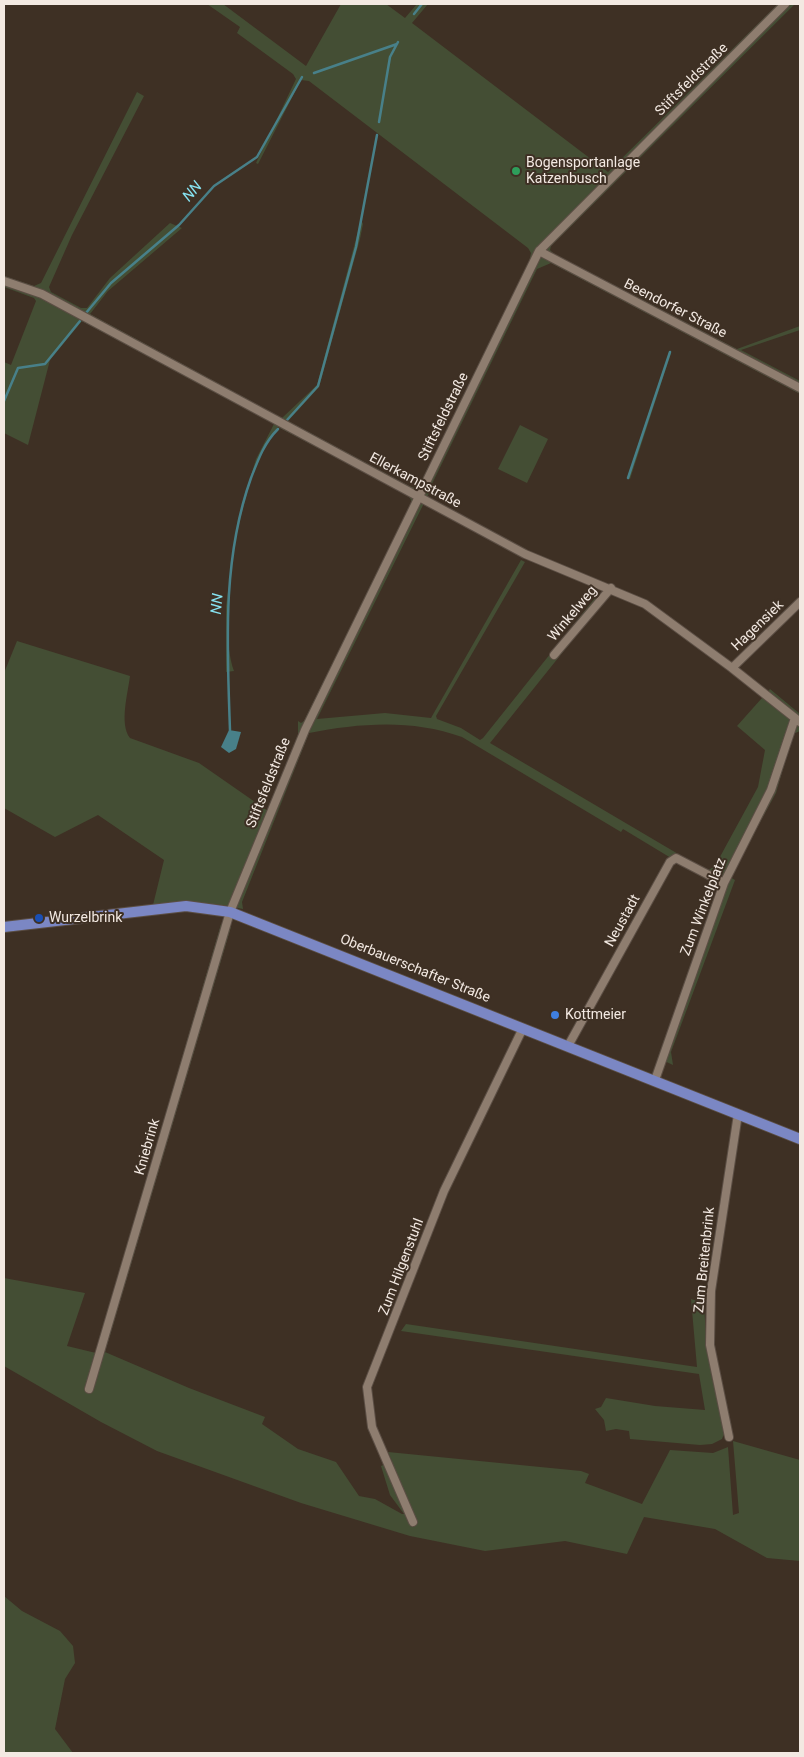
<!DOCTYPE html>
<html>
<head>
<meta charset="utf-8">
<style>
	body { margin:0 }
	#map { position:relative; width:804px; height:1757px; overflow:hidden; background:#3e3024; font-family:Roboto,sans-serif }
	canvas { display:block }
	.frame { position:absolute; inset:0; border:5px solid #f3e9e2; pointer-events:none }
</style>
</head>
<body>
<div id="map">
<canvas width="804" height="1757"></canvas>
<div class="frame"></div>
</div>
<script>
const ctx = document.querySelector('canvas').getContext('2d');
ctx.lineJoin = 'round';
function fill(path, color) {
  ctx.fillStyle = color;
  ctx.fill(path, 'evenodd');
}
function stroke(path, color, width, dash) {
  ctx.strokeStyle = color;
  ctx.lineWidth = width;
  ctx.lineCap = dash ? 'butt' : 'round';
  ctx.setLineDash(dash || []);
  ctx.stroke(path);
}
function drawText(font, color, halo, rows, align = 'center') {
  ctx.font = font + ' Roboto,sans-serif';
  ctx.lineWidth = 4;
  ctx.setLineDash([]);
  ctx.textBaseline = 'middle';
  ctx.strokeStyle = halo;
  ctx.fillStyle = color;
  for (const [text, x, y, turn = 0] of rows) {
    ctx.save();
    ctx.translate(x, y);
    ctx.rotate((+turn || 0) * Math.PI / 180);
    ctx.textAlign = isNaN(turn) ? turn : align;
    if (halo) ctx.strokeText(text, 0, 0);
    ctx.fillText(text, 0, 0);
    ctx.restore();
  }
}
fill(new Path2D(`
	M207,4H223L306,66L341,4H386L405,18L417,4H428L412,23L608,172L778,4H795L551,246L550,250L554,254L737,349L800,326V330L741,350L800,381V394L551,263L537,269L429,490V493L317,719L385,713L431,718L521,560L525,562L436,716L437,719L461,728L480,740L483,738L598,594L607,597L490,743L707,871L715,866L758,787L765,750L737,726L770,689L800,714V731L793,734L776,793L730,877L735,880L671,1052L673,1065L658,1058L719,887L623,829L621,832L462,737C412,719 360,723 309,733L242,902L243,909C213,902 185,901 153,905L164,860L98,815L55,837L4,808V673L17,641L130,676C128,693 119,724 130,738L199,763L268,811L298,736V721L301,723L304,721L411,504V500L408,495L278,427C271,437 264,448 259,460C237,509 217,620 234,671L226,672V606L238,520L256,459L274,424L82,321L50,360L28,445L4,433V362L11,365L36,301L34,298L4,287V276L34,286L41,283L137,92L144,96L72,235L49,287L51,292L81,308H87L110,278L170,223L182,228L108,291L90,314L282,418L317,385L361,220L363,224L360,239L319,387L288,421L409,486L415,488L420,485L529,263L531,253L528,248L309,81L301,80L258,164L256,163L296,79L293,74L237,33L240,27Z
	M669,352L671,353L630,479L627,478Z
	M520,425L548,439L527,483L498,469Z
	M221,924L231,927L105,1352L189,1388L265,1417L262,1424L298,1449L336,1462L359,1496L375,1499L402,1514H404L390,1495L381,1466L392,1461L388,1452L581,1471L589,1474L585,1483L642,1504L670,1450L713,1453L728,1447L733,1515L739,1513L733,1441L800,1460V1561L767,1558L715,1529L644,1517L627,1554L565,1541L485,1551L410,1536L301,1503L157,1451L101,1422L4,1366V1278L85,1293L67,1346L96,1353Z
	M691,1299L704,1303L706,1337L712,1377L726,1429L722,1439L712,1444L700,1445L630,1439L629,1431L616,1429L606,1431L604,1420L595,1409L601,1407L606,1398L655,1406L705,1410L699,1374L401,1331L406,1324L697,1367Z
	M4,1596L22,1611L60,1631L73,1646L75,1663L65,1679L55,1729L73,1753H4Z`), '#444e34');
fill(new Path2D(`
	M229,730L241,732L236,749L229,753L221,747Z`), '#488089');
stroke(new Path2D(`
	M414,14L422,4
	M314,73L397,44
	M379,122L390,57L398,42
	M86,313L111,283L179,225L214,186L257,157L302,77
	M4,401L18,368L45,364L80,321
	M287,420L318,386L356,247L377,135
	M628,478L670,352
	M230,730C227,645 222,559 251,478C258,460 264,443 278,429`), '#488089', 2.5);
const minor = new Path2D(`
	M539,251L800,388
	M4,281L42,294L525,554L645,604L732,668L800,722
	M554,655L611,588
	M732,668L800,602
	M568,1046L670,862L676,858L724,883
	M655,1080L724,883L771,790L795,718
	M89,1389L230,912L305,730L539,251L785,4
	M729,1437L710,1345L711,1291L738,1114
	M413,1522L372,1427L367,1387L444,1191L523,1028`);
const major = new Path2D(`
	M4,927L186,906L230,912L800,1139`);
stroke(minor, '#5b4e44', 10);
stroke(major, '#5b4e44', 12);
stroke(minor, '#8e7d6f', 8);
stroke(major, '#7b87c4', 10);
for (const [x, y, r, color] of [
	[516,171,5,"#2e9e5b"],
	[39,918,5,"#1a4fb4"],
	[555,1015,5,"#3f7fe0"]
]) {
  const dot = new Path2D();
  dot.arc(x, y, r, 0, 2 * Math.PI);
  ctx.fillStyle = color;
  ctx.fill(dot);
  stroke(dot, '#3e3024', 2);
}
drawText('14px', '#f3e9e2', '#3e3024', [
	["Stiftsfeldstraße",692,80,-45],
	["Beendorfer Straße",675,309,27],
	["Stiftsfeldstraße",444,417,-64],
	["Ellerkampstraße",415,481,28],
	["Winkelweg",573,614,-50],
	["Hagensiek",758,626,-44],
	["Stiftsfeldstraße",269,783,-68],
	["Zum Winkelplatz",704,907,-69],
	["Neustadt",623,921,-61],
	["Oberbauerschafter Straße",415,969,22],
	["Kniebrink",148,1147,-74],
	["Zum Breitenbrink",705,1260,-84],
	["Zum Hilgenstuhl",402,1267,-69]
]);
drawText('14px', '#f3e9e2', '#3e3024', [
	["Bogensportanlage",526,163],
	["Katzenbusch",526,179],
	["Wurzelbrink",49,918],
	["Kottmeier",565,1015]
], 'left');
drawText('italic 15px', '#87e3f1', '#3e3024', [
	["NN",193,192,-49],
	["NN",218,604,-85]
]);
</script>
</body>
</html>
